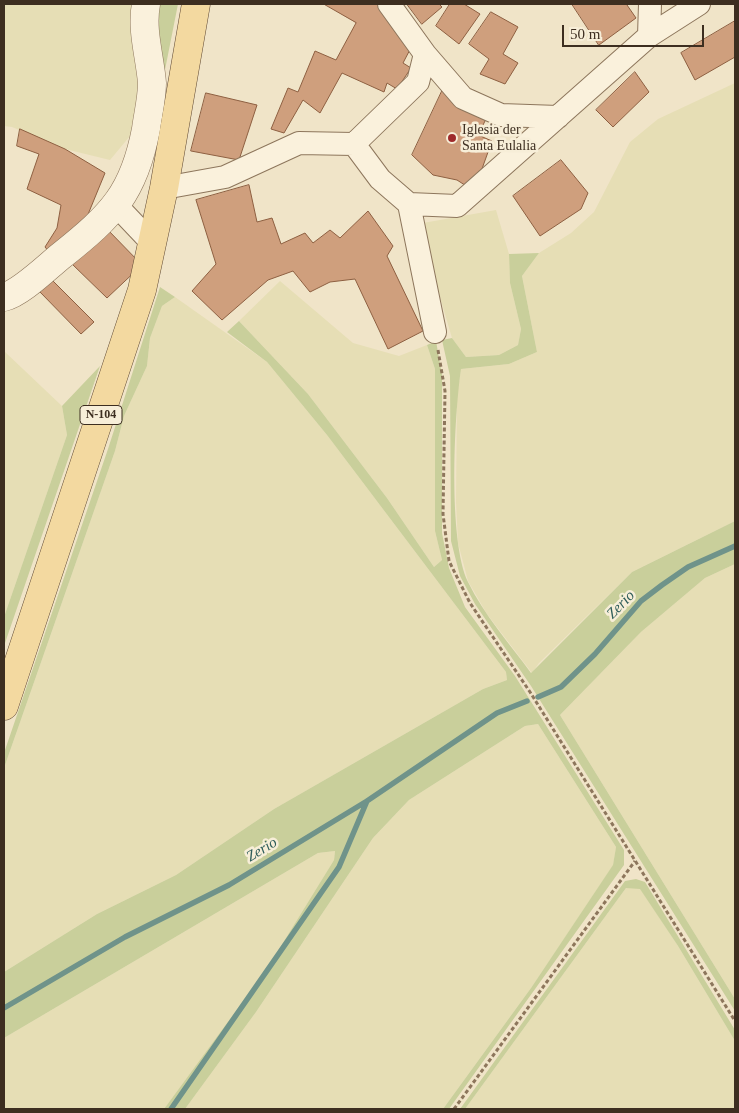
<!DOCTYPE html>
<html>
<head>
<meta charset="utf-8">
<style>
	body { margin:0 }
	#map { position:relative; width:739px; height:1113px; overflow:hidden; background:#f0e4c8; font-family:Georgia,serif }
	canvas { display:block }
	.frame { position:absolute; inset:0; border:5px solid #3d2e20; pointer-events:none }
	.scale { position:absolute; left:562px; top:25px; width:142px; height:22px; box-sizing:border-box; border:2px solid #3d2e20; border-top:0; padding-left:6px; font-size:15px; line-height:18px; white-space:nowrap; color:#3d2e20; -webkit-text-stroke:4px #f7eed8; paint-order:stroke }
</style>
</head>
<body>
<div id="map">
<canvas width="739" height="1113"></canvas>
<div class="frame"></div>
<div class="scale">50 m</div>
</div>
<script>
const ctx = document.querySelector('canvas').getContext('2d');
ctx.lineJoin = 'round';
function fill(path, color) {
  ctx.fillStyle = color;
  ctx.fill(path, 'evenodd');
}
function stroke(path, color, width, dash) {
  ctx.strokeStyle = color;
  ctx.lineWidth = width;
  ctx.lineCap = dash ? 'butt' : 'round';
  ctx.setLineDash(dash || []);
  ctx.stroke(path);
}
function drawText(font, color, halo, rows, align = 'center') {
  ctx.font = font + ' Georgia,serif';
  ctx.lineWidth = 5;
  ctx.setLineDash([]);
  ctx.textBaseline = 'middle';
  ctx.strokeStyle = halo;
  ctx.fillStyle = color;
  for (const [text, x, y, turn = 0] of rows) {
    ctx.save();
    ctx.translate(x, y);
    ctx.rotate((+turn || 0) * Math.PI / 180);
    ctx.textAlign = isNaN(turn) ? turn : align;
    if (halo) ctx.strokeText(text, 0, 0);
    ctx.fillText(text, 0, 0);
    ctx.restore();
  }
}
fill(new Path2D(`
	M4,4H133L139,75L135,130L110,160L65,149L12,127L4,126Z
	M735,83V521L632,572L539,663L532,673L487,614L468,581L458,543L456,502L457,395L461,369L509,364L537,352L522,276L539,253L571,233L594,212L630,142L658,119Z
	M496,210L509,254L510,283L521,329L518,345L499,355L466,357L452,338L425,246L423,223Z
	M280,281L353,343L399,356L427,345L435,369V531L442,560L434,567L387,498L308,394L239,321Z
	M175,297L267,362L327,435L506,672L507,680L483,689L274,809L176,875L97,914L4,972V768L115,451L124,416L147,366L150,338L162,306Z
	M4,351L62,406L67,435L4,617Z
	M735,564V999L560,715L641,632L705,578Z
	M538,724L616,847L613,866L531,988L443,1109H185L256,1012L373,838L409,800L525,726Z
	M335,851L334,860L268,967L164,1109H4V1038L318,853Z
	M626,888H640L678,946L735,1041V1109H465Z`), '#e6deb5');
fill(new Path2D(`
	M154,4H178L161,90Z
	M539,253L522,276L537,352L509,364L461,369C454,417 448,540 468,582C484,615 510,644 531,673L632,572L735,521V564L705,578L641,632L560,715L735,999V1011L531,686L475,604L460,576L451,541L450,376L442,340L452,338L466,357L499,355L518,345L521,329L510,283L509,254Z
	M160,287L175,297L162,306L150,338L147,366L124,416L115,451L4,768V753L108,449Z
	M239,321L308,394L387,498L434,567L442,560L435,531V369L427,345L436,341L442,375V533L449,568L465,607L515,676L624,850V865L449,1109H443L531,988L613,865L616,847L538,724L525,726L409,800L373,838L256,1012L185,1109H164L268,967L334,860L335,851L318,853L4,1038V972L97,914L176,875L274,809L483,689L507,680L506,672L327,435L267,362L227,332Z
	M100,366L4,646V617L67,435L62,406Z
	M636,879L645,882L735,1030V1041L678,946L640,889L626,888L465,1109H460L625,881Z`), '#c9cf9b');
stroke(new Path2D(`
	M538,697L561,687L595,654L641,601L662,585L688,567L735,546
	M4,1008L125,937L229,885L367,801L497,713L527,701
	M171,1109L339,867L367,801`), '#6f938a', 5.5);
const building = new Path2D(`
	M324,4H389L415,40L403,63L411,68L397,89L387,83L384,92L342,73L320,113L303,100L284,133L271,129L288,88L298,92L315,51L336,60L356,23Z
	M407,4H439L442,7L422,24Z
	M450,4H464L480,14L459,44L436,26Z
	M572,4H628L627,5L636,18L599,45Z
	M491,12L518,27L503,54L518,63L505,84L480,74L489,59L469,44Z
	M735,21V57L695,80L681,53Z
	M635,72L649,92L613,127L596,110Z
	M444,87L486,119L478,135L492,141L474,191L457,180L433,175L412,155Z
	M206,93L257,105L239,160L191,151Z
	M20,129L65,149L105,173L82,229L50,253L45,247L57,228L61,205L27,189L39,154L17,146Z
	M561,160L588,193L581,209L540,236L513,196Z
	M249,185L257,222L272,218L281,244L305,233L313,243L330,230L340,238L368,211L393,246L387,256L423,331L388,349L355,279L330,282L310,292L293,271L268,280L222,320L192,291L216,264L196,200Z
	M106,228L142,265L107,298L71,263Z
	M52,280L94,322L81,334L40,292Z`);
fill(building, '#cf9f7d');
stroke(building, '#8d5f41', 1);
const minor = new Path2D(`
	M649,36L699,4
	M425,54L463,98L501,115L558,117
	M354,144L380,179L409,204L457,206L649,36L650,4
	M164,188L225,177L299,143L354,144L418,82L425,54L389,4
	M409,204L435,332
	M116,205L152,243`);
const tertiary = new Path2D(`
	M4,297C21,293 48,266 62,255C112,215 134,193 146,129C148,114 152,98 152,83C150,57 141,30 146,4`);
const primary = new Path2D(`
	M4,706L142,290L164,188L196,4`);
stroke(minor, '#8d765c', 24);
stroke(tertiary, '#8d765c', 29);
stroke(primary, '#5b4430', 29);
stroke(new Path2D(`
	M438,350L445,391L443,514L449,561L470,603L530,692L735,1021
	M454,1109L635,861`), '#8d765c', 3, [4, 2.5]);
stroke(minor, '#faf1dc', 22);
stroke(tertiary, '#faf1dc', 28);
stroke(primary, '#f3d9a0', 28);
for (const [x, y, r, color] of [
	[452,138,5,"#9e2a2b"]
]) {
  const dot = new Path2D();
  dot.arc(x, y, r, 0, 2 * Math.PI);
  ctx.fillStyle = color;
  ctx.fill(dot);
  stroke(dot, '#f7eed8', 2);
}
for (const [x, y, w] of [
	[101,415,42]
]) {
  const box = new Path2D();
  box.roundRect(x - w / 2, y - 9.5, w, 19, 4);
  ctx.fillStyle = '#f7eed8';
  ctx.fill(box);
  stroke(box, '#3d2e20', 1);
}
drawText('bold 12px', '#3d2e20', null, [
	["N-104",101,415]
]);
drawText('14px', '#3d2e20', '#f7eed8', [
	["Iglesia der",462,130],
	["Santa Eulalia",462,146]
], 'left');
drawText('italic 15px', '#2f5d5a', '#f7eed8', [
	["Zerio",621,605,-46],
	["Zerio",262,850,-31]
]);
</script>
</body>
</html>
